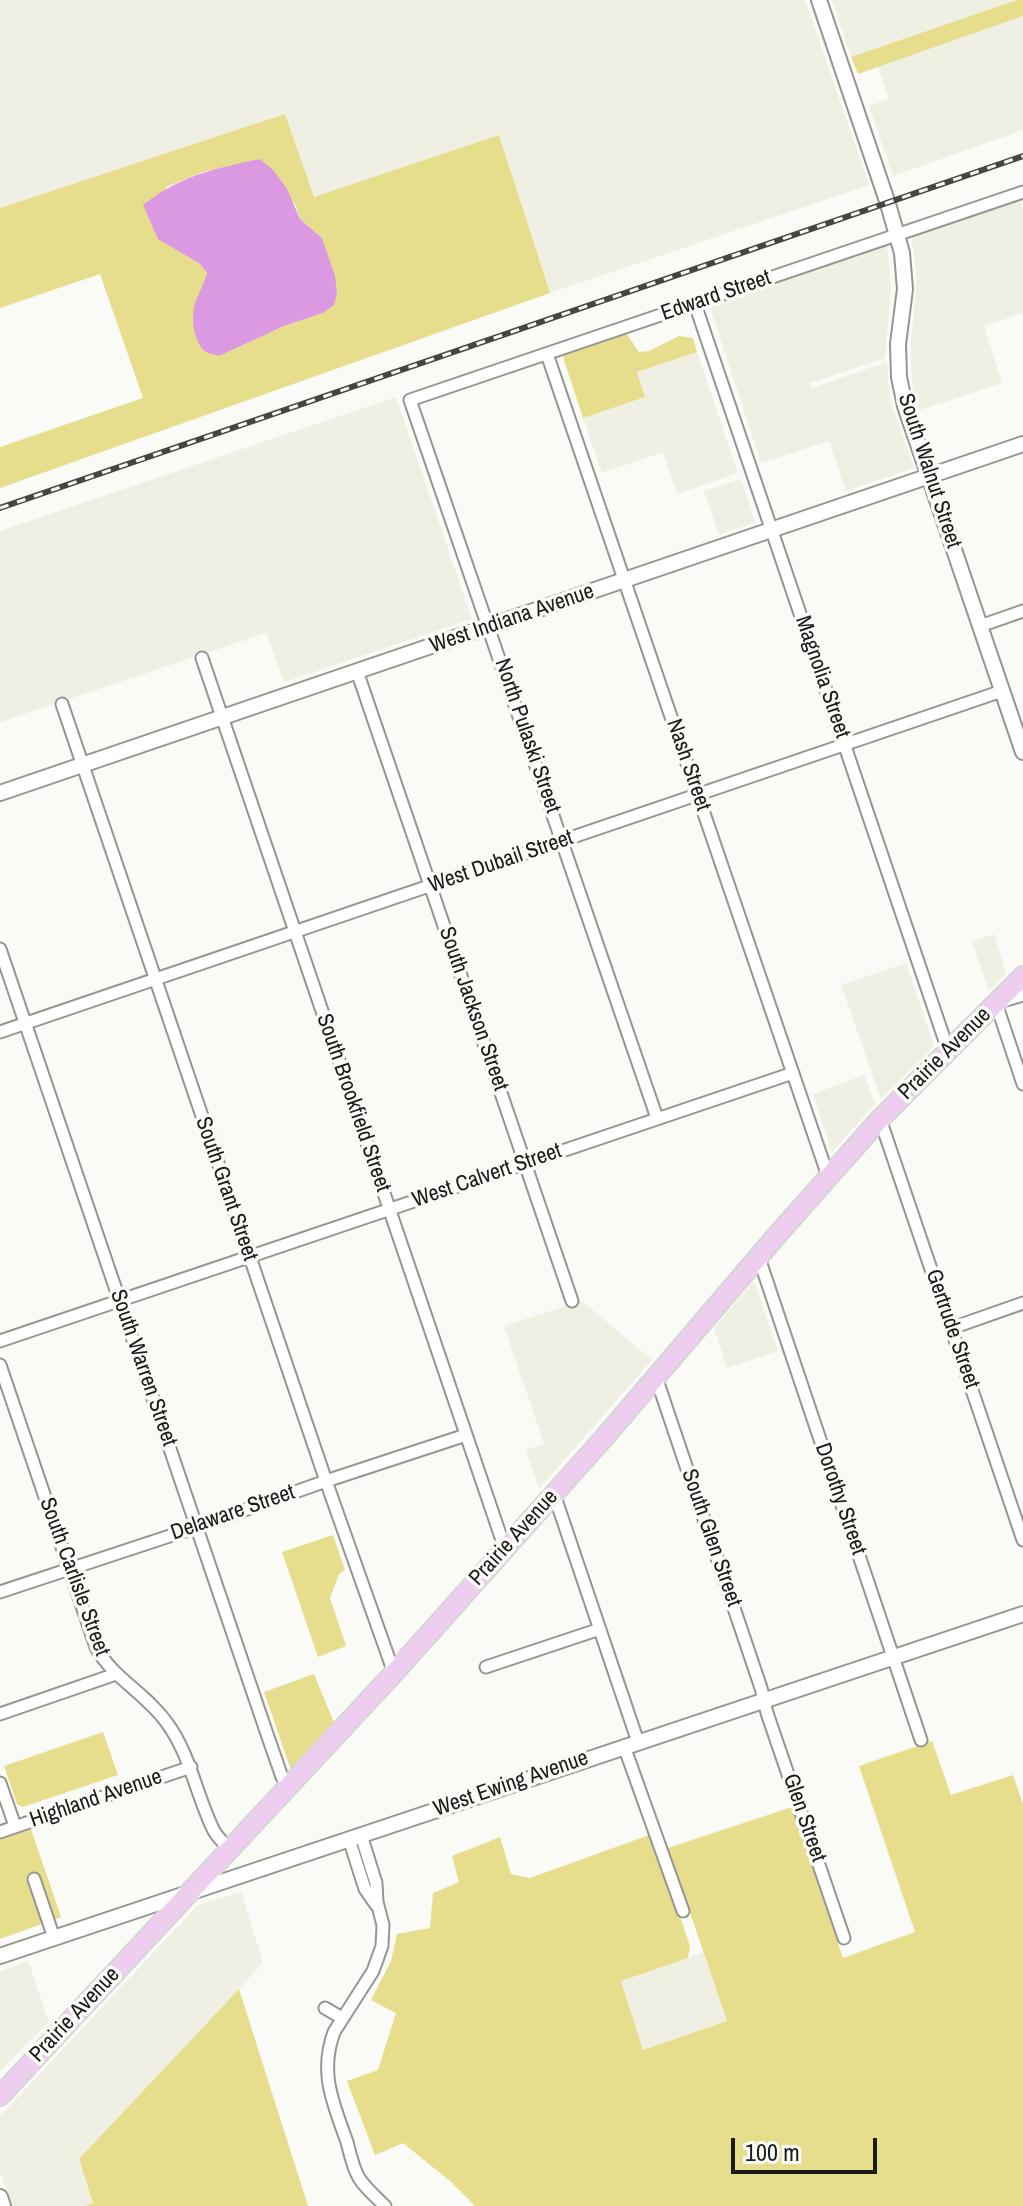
<!DOCTYPE html>
<html>
<head>
<meta charset="utf-8">
<style>
	body { margin:0 }
	#map { position:relative; width:1023px; height:2206px; overflow:hidden; background:#fafaf6; font-family:"Archivo Narrow",sans-serif }
	canvas { display:block }
	.scale { position:absolute; left:731px; top:2138px; width:146px; height:36px; box-sizing:border-box; border:4px solid #1b1b1a; border-top:0; padding-left:10px; font-size:24px; line-height:28px; white-space:nowrap; color:#1b1b1a; -webkit-text-stroke:6px #fafaf6; paint-order:stroke }
</style>
</head>
<body>
<div id="map">
<canvas width="1023" height="2206"></canvas>
<div class="scale">100 m</div>
</div>
<script>
const ctx = document.querySelector('canvas').getContext('2d');
ctx.lineJoin = 'round';
function fill(path, color) {
  ctx.fillStyle = color;
  ctx.fill(path, 'evenodd');
}
function stroke(path, color, width, dash) {
  ctx.strokeStyle = color;
  ctx.lineWidth = width;
  ctx.lineCap = dash ? 'butt' : 'round';
  ctx.setLineDash(dash || []);
  ctx.stroke(path);
}
function drawText(font, color, halo, rows, align = 'center') {
  ctx.font = font + ' "Archivo Narrow",sans-serif';
  ctx.lineWidth = 7;
  ctx.setLineDash([]);
  ctx.textBaseline = 'middle';
  ctx.strokeStyle = halo;
  ctx.fillStyle = color;
  for (const [text, x, y, turn = 0] of rows) {
    ctx.save();
    ctx.translate(x, y);
    ctx.rotate((+turn || 0) * Math.PI / 180);
    ctx.textAlign = isNaN(turn) ? turn : align;
    if (halo) ctx.strokeText(text, 0, 0);
    ctx.fillText(text, 0, 0);
    ctx.restore();
  }
}
fill(new Path2D(`
	M0,0H805L869,185L550,293L499,135L314,198L285,114L0,208Z
	M832,0H1017L851,57Z
	M1023,16V130L893,176L869,106L889,99L878,67Z
	M1020,199L1023,211V313L984,326L1002,383L920,410L913,389L911,363V341L916,289V270L911,235Z
	M887,244L891,289L885,358L810,383L812,388L887,362L890,400L914,468L846,491L829,441L761,463L709,304Z
	M697,352L738,473L677,494L663,452L602,473L583,418L645,397L637,372Z
	M396,397L472,619L284,682L266,633L0,722V531Z
	M741,479L755,522L719,535L704,491Z
	M994,934L1006,973L989,991L972,942Z
	M906,963L934,1046L881,1099L841,985Z
	M864,1075L875,1104L832,1152L813,1094Z
	M754,1281L778,1351L727,1368L714,1328Z
	M582,1301L652,1360L539,1489L526,1450L544,1444L504,1326Z
	M241,1892L263,1963L79,2159L93,2203L85,2206H11L0,2171V2116L198,1905Z
	M703,1952L727,2021L643,2050L621,1981Z
	M28,1961L49,2022L0,2071V1971Z`), '#f0efe3');
fill(new Path2D(`
	M1017,0H1023V16L858,74L851,57Z
	M285,114L314,197L499,135L550,293L0,488V447L143,398L100,274L0,308V208ZM260,159L296,206L300,219L322,238L323,313L284,326L219,356L196,302L203,289L207,273L200,264L186,256L166,187L203,172Z
	M626,333L639,352L649,351L679,336L693,338L697,352L637,372L645,397L583,418L563,357L565,353Z
	M333,1535L345,1570L339,1574L330,1598L346,1646L318,1657L282,1552Z
	M314,1674L335,1725L292,1773L264,1692Z
	M103,1732L118,1775L23,1807L17,1804L4,1766Z
	M932,1741L951,1795L1013,1775L1023,1804V2206H475L450,2181L403,2143L375,2155L347,2081L378,2070L396,2013L371,2000L391,1961L397,1934L430,1928L433,1893L459,1882L452,1856L500,1837L511,1874L530,1878L652,1834L690,1946L688,1958L621,1981L643,2050L727,2021L668,1848L792,1807L843,1958L915,1932L859,1766Z
	M31,1829L61,1917L0,1939V1839Z
	M239,1989L308,2206H85L93,2203L79,2159Z`), '#e6dd8d');
fill(new Path2D(`
	M260,159L274,171L287,189L300,219L322,238L335,276L337,293L334,305L323,313L284,326L219,356C214,354 210,354 206,352C193,342 191,318 195,303C199,293 204,284 207,273L200,264L158,239L143,205C182,175 213,169 260,159Z`), '#da99e0');
const minor = new Path2D(`
	M695,304L948,1050
	M547,354L828,1176
	M980,626L1023,611
	M202,658L505,1549
	M357,671L572,1301
	M62,704L326,1481L394,1673
	M0,949L267,1734L282,1777L289,1786
	M1023,995L996,1003L1023,1084
	M0,1032L1002,691
	M657,1118L410,400L1023,192
	M880,1119L1023,1540
	M759,1258L921,1740
	M952,1328L1023,1303
	M0,1341L793,1073
	M0,1365L96,1647C112,1678 147,1694 167,1723C191,1756 196,1795 214,1831C218,1838 225,1844 230,1850
	M656,1377L761,1688L767,1713L844,1938
	M554,1494L638,1742
	M0,1592L197,1527L326,1481L466,1435
	M486,1667L600,1629
	M0,1714L116,1674
	M624,1746L683,1911
	M0,1783L15,1826
	M0,1832L191,1767
	M361,1835L376,1883L377,1902L383,1925L382,1946L373,1971L334,2032C319,2073 333,2103 347,2142C350,2154 353,2168 359,2178C366,2189 376,2197 385,2206
	M349,1839L365,1889L376,1905
	M34,1879L54,1938
	M325,2008L342,2018`);
const tertiary = new Path2D(`
	M819,0L888,204L902,253L905,289L898,344L899,377L905,406L1023,752
	M0,793L1023,444
	M0,1956L1023,1614
	M0,2197L3,2206`);
const primary = new Path2D(`
	M0,2096L394,1673L603,1439L778,1234L880,1119L1023,976`);
stroke(minor, '#969692', 15);
stroke(tertiary, '#969692', 18);
stroke(primary, '#d6d6d6', 22);
stroke(minor, '#fff', 11);
stroke(tertiary, '#fff', 14);
stroke(primary, '#edceef', 18);
const rail = new Path2D(`
	M0,508L1023,156`);
stroke(rail, '#454543', 6);
stroke(rail, '#fafaf6', 3, [9]);
drawText('22px', '#1b1b1a', '#fafaf6', [
	["Edward Street",716,296,-19],
	["South Walnut Street",929,471,72],
	["West Indiana Avenue",512,619,-19],
	["Magnolia Street",822,677,71],
	["North Pulaski Street",527,736,71],
	["Nash Street",688,765,71],
	["West Dubail Street",501,862,-19],
	["South Jackson Street",473,1009,71],
	["Prairie Avenue",945,1054,-45],
	["South Brookfield Street",353,1103,71],
	["West Calvert Street",487,1176,-19],
	["South Grant Street",226,1189,71],
	["Gertrude Street",952,1329,71],
	["South Warren Street",143,1368,71],
	["Dorothy Street",840,1499,71],
	["Delaware Street",233,1513,-19],
	["Prairie Avenue",514,1538,-48],
	["South Glen Street",711,1538,71],
	["South Carlisle Street",74,1577,70],
	["West Ewing Avenue",511,1784,-19],
	["Highland Avenue",96,1799,-19],
	["Glen Street",804,1818,71],
	["Prairie Avenue",75,2015,-47]
]);
</script>
</body>
</html>
